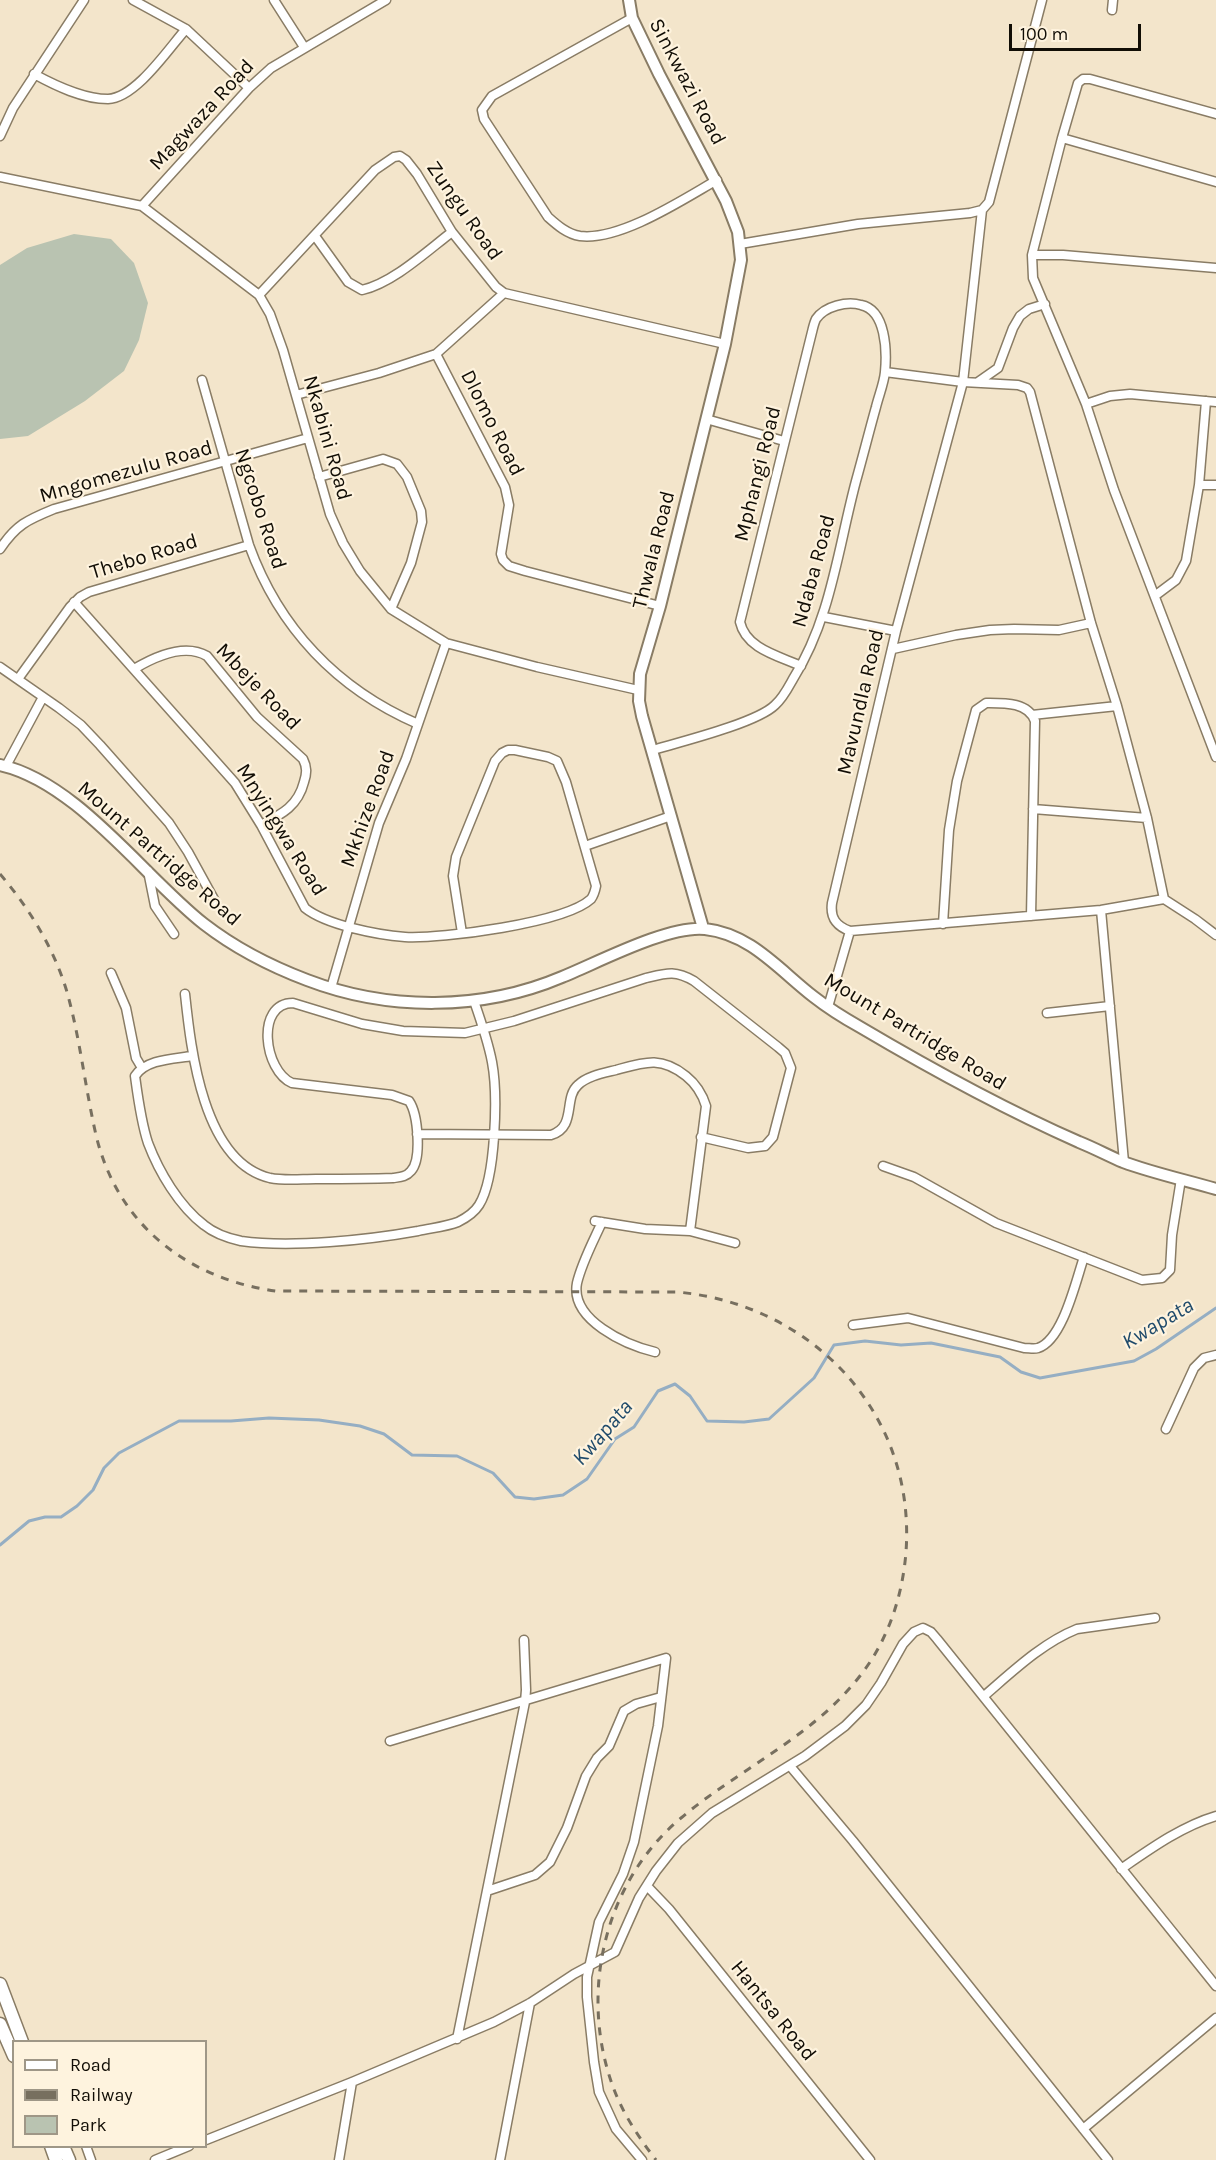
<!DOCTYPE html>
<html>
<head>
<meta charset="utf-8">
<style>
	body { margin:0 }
	#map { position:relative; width:1216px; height:2160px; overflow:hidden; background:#f3e5cb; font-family:Karla,sans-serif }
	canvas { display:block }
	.legend { position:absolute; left:12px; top:2040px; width:195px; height:108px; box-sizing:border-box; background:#fef3de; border:2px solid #9f9787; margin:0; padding:8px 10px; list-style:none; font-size:18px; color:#110d05 }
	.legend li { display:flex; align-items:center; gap:12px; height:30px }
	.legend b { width:30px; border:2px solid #9f9787 }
	.scale { position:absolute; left:1009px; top:24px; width:132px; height:27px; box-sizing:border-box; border:3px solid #110d05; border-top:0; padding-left:8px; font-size:18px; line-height:21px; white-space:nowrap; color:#110d05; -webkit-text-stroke:4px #fef3de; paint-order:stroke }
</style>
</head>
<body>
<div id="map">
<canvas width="1216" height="2160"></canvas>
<ul class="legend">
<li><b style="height:8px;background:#fff"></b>Road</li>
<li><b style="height:8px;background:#776f5f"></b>Railway</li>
<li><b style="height:16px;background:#b9c3b1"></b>Park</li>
</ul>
<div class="scale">100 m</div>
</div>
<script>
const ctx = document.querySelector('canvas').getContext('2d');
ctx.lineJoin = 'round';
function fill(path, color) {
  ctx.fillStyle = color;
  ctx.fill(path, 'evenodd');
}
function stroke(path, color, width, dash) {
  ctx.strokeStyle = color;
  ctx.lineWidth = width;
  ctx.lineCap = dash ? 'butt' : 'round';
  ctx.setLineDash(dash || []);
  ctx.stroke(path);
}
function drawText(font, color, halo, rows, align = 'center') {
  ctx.font = font + ' Karla,sans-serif';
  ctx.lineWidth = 4.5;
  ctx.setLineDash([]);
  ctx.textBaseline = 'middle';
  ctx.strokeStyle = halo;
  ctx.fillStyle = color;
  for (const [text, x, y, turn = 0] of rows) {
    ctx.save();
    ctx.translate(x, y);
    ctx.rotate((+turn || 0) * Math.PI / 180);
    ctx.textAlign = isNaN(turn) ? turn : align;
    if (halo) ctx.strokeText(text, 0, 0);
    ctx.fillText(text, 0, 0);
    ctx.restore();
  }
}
fill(new Path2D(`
	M74,234L111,239L134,263L148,303L139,340L124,371L85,401L28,436L0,439V265L27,248Z`), '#b9c3b1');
stroke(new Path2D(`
	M0,1545L29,1521L45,1517H61L77,1506L93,1490L104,1468L119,1453L179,1421H231L269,1418L319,1420L360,1426L384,1434L412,1455L457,1456L493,1473L515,1497L534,1499L563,1495L587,1479L615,1439L634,1427L658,1391L675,1384L690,1396L707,1421L744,1422L769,1419L814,1378L834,1345L865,1341L901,1345L931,1343L1000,1357L1021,1372L1040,1378L1134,1361L1156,1349L1216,1308`), '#95aec3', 3);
const minor = new Path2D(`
	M133,0L186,29L249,88
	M274,0L304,47
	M1112,10L1113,0
	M632,18L492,96L482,110L484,119L548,217C557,225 567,234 580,236C620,241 682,200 717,180
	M34,74C56,86 83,99 108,99C136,98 169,48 186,29
	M0,136L13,108L84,0
	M1062,138L1078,83L1083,79H1090L1216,114
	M0,177L142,206L259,295L270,314L283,350L330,514L343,543L360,571L391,609L446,643L537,667L638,690
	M1216,182L1062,138L1032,255L1033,278L1086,404L1114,490L1216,757
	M142,206L249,88L271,68L386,0
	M982,210L963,382L896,631L832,903C830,918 836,926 850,931L1101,910L1164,899L1195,919L1216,935
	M315,236L348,282L362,290C393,283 427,251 452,232
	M740,244L858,224L970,213L982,210L989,202L1042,0
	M1032,255H1063L1216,268
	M259,295L375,170L394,157L400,156L406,160L417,174L452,232L496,287L504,293L725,344
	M436,354L505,487L509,505L501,554L503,560L509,566L525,571L660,606
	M885,372L963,382L1018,385L1027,388L1030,392L1091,623L1117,706L1147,818L1164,899
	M202,380L249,545C279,628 337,689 418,724
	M978,382L998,368L1013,328L1020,316L1029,309L1045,304
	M296,395L379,373L436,354L504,293
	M1086,404L1110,396L1130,394L1216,402
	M706,419L784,441
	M319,477L383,459L397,464L407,477L421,511L422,522L411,563L391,609
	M1199,485H1216
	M0,549C16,525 27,520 54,509L308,438
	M1156,595L1176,580L1186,561L1199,485L1206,401
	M74,602L235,783L261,825L305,908C326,925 378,935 405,937C442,939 565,923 591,899C594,895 595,891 596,886L566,782L557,761L548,757L515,750H508L502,753L495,761L456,857L453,876L462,933
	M824,617L896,631
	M893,649L956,635L990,630L1014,629L1059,630L1091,623
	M0,667L59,708L81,725L100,745L169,823L188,852L216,903
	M134,669C154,657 185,643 207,656L257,717L303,759C307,767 307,773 304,782C298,806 282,814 261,825
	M18,679L70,607L80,597L89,592L249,545
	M1032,715L1117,706
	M653,750C680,742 757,723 775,705C783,698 788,688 793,679C831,619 838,548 856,481C863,456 869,432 876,407C879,395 884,383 885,372C887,351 886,310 861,305C847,301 825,306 816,319C814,323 813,328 812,332L740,622C746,649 779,656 801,666
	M6,766L43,697
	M1033,809L1147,818
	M585,846L671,816
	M148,871L155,906L174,934
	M1101,910L1124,1162
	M943,924L949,830L957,781L976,710L986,703C1004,703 1028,702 1035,721L1031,916
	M111,973L126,1008L136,1058L142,1068
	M331,988L379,823L406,759L446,643
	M185,994C191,1050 203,1162 270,1178C285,1181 301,1179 316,1179C342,1179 368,1179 393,1178C400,1177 406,1177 411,1171C422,1159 418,1114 409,1101L392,1095L292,1083C264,1071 255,1003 293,1003L362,1024L403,1031L465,1033L514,1021L646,978C667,973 675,970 694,981L778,1047L785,1053L791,1068L773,1137L765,1146L748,1148L701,1137
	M828,1007L850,931
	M1047,1013L1110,1006
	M192,1056C174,1059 146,1059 135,1076C138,1098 141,1122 148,1143C159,1172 179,1206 204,1225C215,1234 227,1238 241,1241C291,1248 368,1240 418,1231C431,1228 445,1227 458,1222C466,1218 474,1213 479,1205C496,1178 498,1094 492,1062C488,1041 481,1021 474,1001
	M417,1134L551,1135C577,1127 563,1098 578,1085C587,1076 604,1073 616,1070C645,1062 661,1056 686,1076C696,1084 702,1093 706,1106L690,1231
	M883,1166L914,1177L996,1223L1142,1280L1162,1278L1170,1270L1172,1235L1181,1179
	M595,1221L645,1229L690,1231L735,1243
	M602,1222C593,1242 582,1262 577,1283C570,1320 626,1345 655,1352
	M853,1325L908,1318L1024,1348C1029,1348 1034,1349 1038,1348C1063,1340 1076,1280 1084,1257
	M1166,1429L1194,1368L1204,1358L1216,1355
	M984,1696C1012,1672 1042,1643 1077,1629L1155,1618
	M390,1741L666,1658L658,1726L634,1842L623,1874L599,1922L587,1977V1997L594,2062L599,2092L616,2129L642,2160
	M790,1766L853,1841L1108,2160
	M1121,1869C1150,1849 1182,1826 1216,1816
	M647,1886L669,1909L870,2160
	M487,1891L535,1875L550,1862L567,1828L586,1776L597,1758L609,1746L624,1711L636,1704L661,1697
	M457,2039L525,1702L526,1690L524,1640
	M1083,2129L1216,2018
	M206,2140L352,2082L494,2022L530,2003L574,1974L615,1952L639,1898L656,1871L678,1843L712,1813L805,1756L845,1726L866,1705L881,1683L903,1644L914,1632L923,1628L931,1632L937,1639L1216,1986
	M86,2146L91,2160
	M155,2160L189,2146
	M339,2160L352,2082
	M500,2160L530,2003`);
const tertiary = new Path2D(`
	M629,0L632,18L659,74L726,201L738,232L741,260L725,344L660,606L640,674L639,701L642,716L703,928
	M0,765C77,782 144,877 204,924C235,948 270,966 307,980C388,1011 482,1011 562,977C597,963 668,925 705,929C751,934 779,970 814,997C828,1008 844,1018 860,1027C931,1069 1004,1109 1079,1142C1094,1148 1109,1156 1123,1162C1153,1173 1185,1180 1216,1189`);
const secondary = new Path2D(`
	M0,1984L22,2042
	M0,2024L14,2056
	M51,2146L56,2160
	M63,2146L69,2160`);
stroke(minor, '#897c65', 11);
stroke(tertiary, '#897c65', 14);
stroke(secondary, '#897c65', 15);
stroke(minor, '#fff', 8);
stroke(tertiary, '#fff', 10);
stroke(secondary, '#fff', 12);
stroke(new Path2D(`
	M0,874C29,908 54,948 67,992C80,1038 85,1087 96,1135C117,1224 187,1279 276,1291L677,1292C812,1304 916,1413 906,1552C903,1590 892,1627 872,1659C825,1732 745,1764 681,1818C602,1884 578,1998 615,2092C625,2117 640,2139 656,2160`), '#776f5f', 3, [8, 8]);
drawText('21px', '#110d05', '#fef3de', [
	["Sinkwazi Road",687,82,62],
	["Magwaza Road",202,115,-47],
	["Zungu Road",464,211,55],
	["Dlomo Road",492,423,63],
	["Nkabini Road",327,438,74],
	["Mngomezulu Road",126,472,-16],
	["Mphangi Road",758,474,-76],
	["Ngcobo Road",260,509,72],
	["Thwala Road",654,550,-76],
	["Thebo Road",144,557,-17],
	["Ndaba Road",814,571,-75],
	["Mbeje Road",258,687,46],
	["Mavundla Road",861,702,-77],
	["Mkhize Road",368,809,-70],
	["Mnyingwa Road",281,830,58],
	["Mount Partridge Road",159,854,41],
	["Mount Partridge Road",915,1032,31],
	["Hantsa Road",773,2011,51]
]);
drawText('italic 22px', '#204b6b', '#fef3de', [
	["Kwapata",1158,1324,-31],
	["Kwapata",603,1433,-49]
]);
</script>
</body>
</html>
